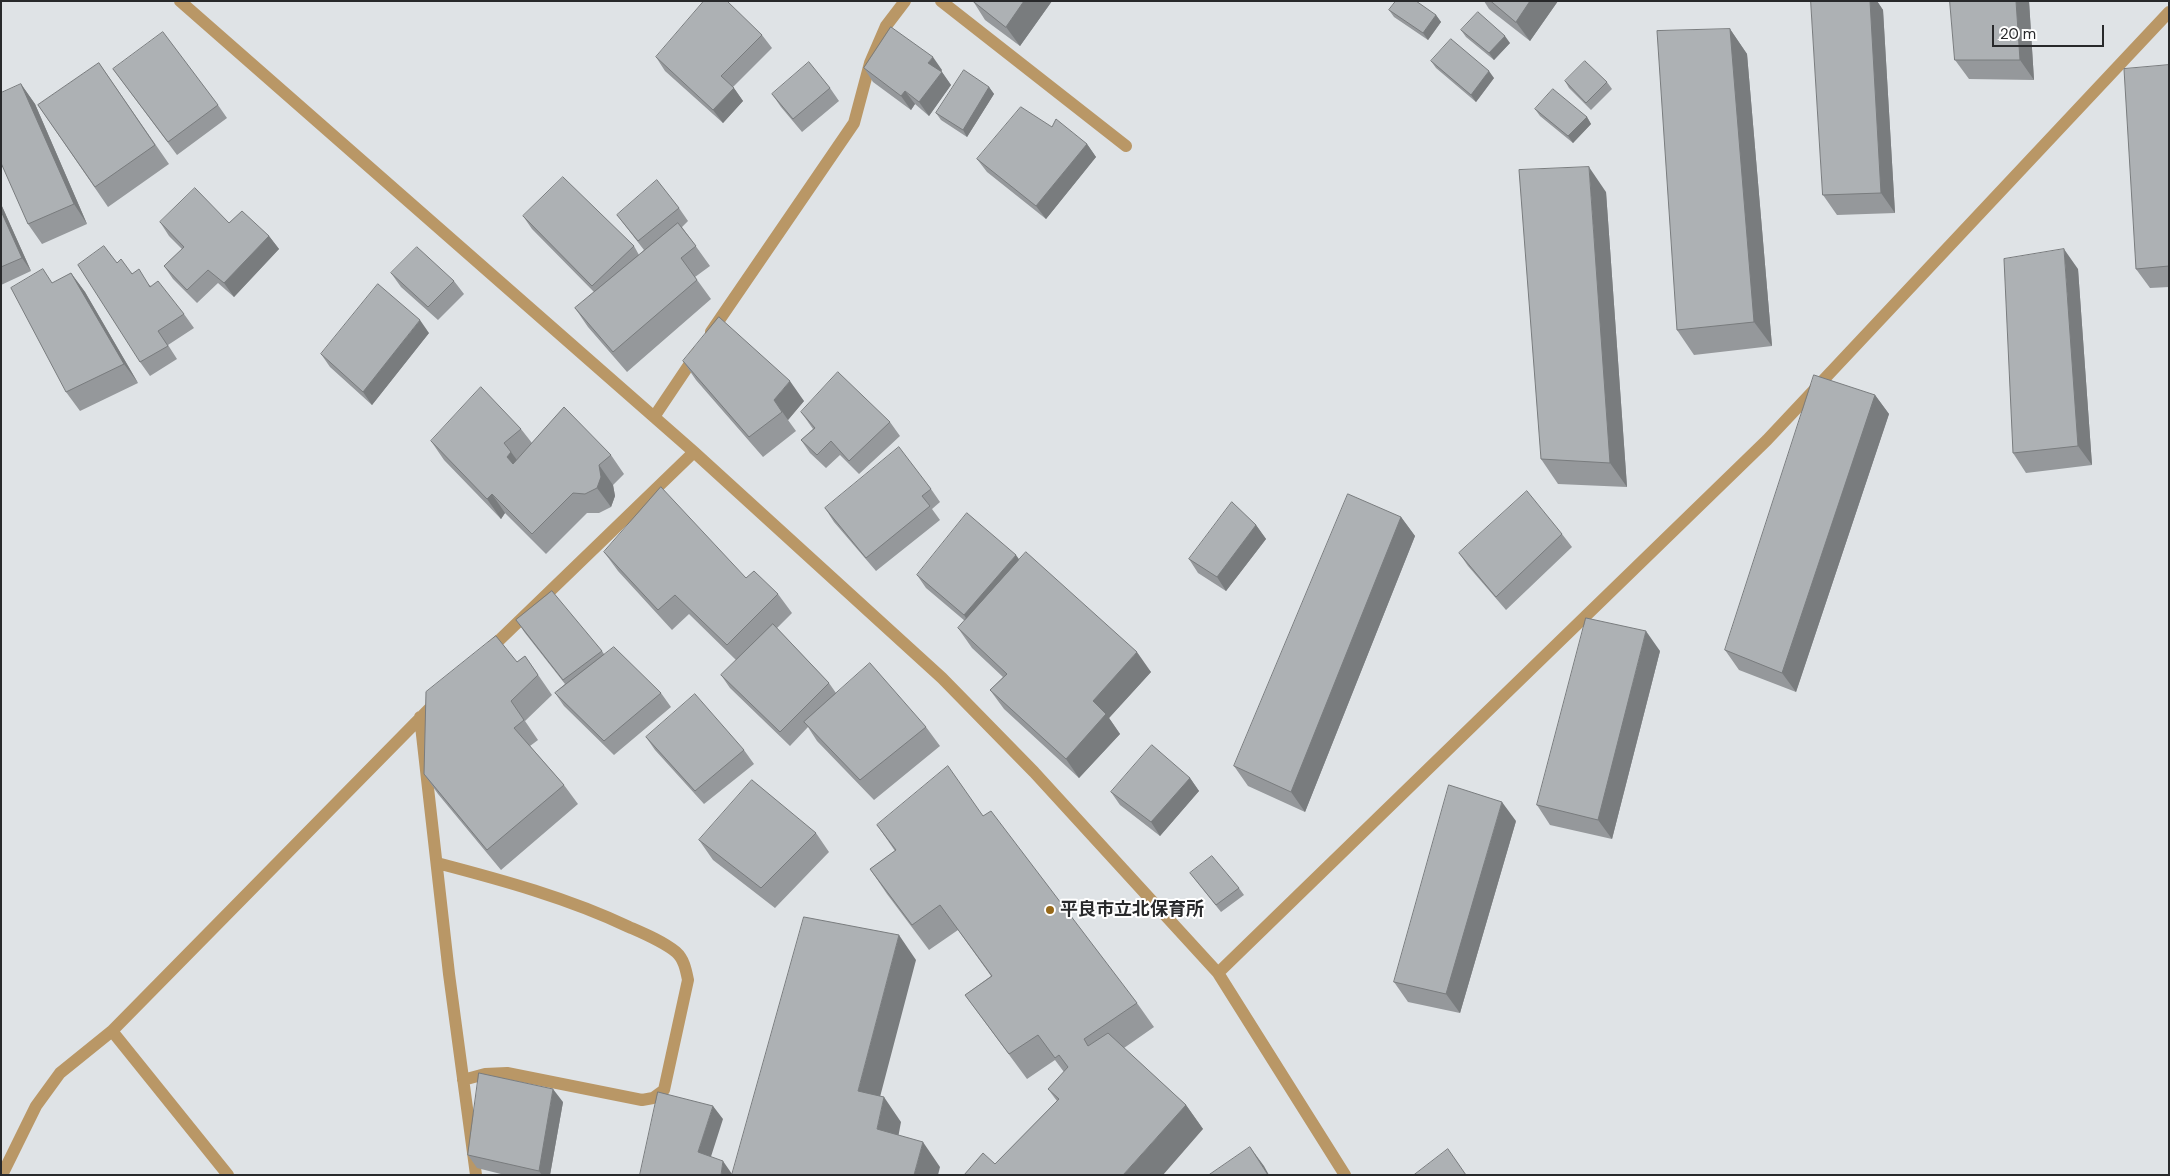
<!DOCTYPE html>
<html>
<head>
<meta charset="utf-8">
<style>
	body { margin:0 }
	#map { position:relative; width:2170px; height:1176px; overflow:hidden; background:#dfe3e6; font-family:"DM Sans",sans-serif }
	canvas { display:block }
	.frame { position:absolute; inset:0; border:2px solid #28292b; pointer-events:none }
	.scale { position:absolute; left:1992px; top:25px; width:112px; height:22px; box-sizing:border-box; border:2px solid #28292b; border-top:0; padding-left:6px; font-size:15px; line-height:18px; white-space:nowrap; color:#28292b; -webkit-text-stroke:4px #fff; paint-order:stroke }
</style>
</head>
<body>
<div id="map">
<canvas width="2170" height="1176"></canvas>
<div class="frame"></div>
<div class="scale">20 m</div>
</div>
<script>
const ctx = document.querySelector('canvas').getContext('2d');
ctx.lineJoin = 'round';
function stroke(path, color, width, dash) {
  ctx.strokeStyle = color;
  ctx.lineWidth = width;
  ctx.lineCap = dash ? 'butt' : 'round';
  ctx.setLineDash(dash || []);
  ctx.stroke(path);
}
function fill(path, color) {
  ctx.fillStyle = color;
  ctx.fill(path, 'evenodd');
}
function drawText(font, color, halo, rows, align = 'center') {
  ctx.font = font + ' "DM Sans","Noto Sans JP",sans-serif';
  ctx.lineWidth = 4;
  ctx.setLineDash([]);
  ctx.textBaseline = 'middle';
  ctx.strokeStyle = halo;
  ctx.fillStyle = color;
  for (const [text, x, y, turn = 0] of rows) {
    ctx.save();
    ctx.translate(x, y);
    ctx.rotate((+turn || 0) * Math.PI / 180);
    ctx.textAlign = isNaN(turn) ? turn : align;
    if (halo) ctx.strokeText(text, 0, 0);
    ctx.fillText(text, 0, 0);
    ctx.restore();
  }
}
stroke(new Path2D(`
	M180,1L694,452L942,678L1034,772L1218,973L1345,1175
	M941,1L1126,146
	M711,332L854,123L870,63L886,26L905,1
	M654,417L697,353
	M487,652L694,452
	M420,717L449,974L476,1175
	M437,863C502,880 568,898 629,927C645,934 662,941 676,952C684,959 686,970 688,980L664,1090L653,1098L642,1100L507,1073L485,1074L463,1080
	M1218,973L1767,440L2169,12
	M112,1031L228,1175
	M2,1175L36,1106L60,1073L112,1031L437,701`), '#b99766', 12);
fill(new Path2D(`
	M973,1H1052L1020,46L985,20Z
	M1484,1H1558L1530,41L1489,9Z
	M1811,1H1877L1883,10L1895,213L1837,215L1823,195Z
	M1950,1H2029L2034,80L1969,79L1955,60Z
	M1389,10L1436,15L1441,22L1428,40L1394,17Z
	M1730,29L1747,54L1772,346L1694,355L1677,330Z
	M1461,30L1510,43L1494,60L1466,37Z
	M762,35L772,48L733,87L743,101L723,123L665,71L656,57Z
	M1431,61L1494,78L1476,102L1436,68Z
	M99,63L169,164L108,207L38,105Z
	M2169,65V287L2150,288L2136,269Z
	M864,68L942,70L941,71L951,85L929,116L915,104L911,110L873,82Z
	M113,69L218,105L227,118L177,155Z
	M1565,81L1607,82L1612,89L1591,110L1569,88Z
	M21,84L35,104L87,224L42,244L28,224Z
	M989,87L994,94L967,137L941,120L936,113Z
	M830,88L839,101L802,132L781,107L772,94Z
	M1535,109L1587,117L1591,124L1573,143L1540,116Z
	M1052,127L1087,144L1096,157L1046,219L987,172L977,159Z
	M1606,192L1627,487L1558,484L1541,459Z
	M1,204L31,271L1,285Z
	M679,208L688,221L682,227L710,266L695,277L711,299L627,372L588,327L575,308L594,292L532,229L523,216L634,246L639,255L644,250L617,215Z
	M160,222L229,223L269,236L279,249L234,297L218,283L197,303L173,279L164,266L182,249L169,236Z
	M117,263L151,286L184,314L194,328L168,345L177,359L150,376L140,362Z
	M2078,269L2092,465L2026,473L2013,453Z
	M71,273L85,292L138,383L80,411L66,392Z
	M391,273L454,281L464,294L438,320L401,287Z
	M429,333L372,405L330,367L321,354Z
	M683,361L804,401L788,420L796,431L763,457L696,380Z
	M1875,395L1889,414L1796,692L1739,670L1725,650Z
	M801,412L890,422L900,436L859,474L840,455L826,468L810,453L801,440L813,429Z
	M521,429L532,443L611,455L624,474L613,485L615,496L611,507L599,513H587L546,554L505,513L501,519L444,460L431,441Z
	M931,489L940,502L932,509L940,520L876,571L834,522L825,508Z
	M1401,517L1415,536L1305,812L1248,786L1234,766Z
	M1256,525L1266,539L1226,591L1198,573L1189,559Z
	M1562,534L1572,547L1506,610L1468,566L1459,553Z
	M604,552L746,578L778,594L792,613L777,628L829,683L836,693L926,727L940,746L874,800L817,741L808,727L790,746L730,688L721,675L736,660L689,614L672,630L618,571Z
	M1019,560L1151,672L1109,718L1120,734L1079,778L1004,709L990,690L1003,677L972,648L958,628L965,621L926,588L917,575Z
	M516,620L602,651L604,654L661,693L671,707L614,755L564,706L555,693L565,684L525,633Z
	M1660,651L1612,839L1550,825L1537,805Z
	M525,656L552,695L525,721L538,740L530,746L564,785L578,804L501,870L438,794L424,774L517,662Z
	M646,737L744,750L754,764L704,804L655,750Z
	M1190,778L1199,791L1160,836L1120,805L1111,792Z
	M983,816L1137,1003L1154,1027L1124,1048L1186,1105L1203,1129L995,1164L1057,1101L1048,1089L1064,1072L1055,1060L1027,1079L965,995L991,976L958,930L929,950L887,894L870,869L895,851L877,825Z
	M1516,821L1460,1013L1408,1002L1394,982Z
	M816,833L829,852L775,908L713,860L699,840Z
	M1190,873L1239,888L1244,895L1221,912Z
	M563,1102L550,1175H505L477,1168L468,1155Z`), '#95989b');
fill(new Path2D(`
	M1024,1H1052L1020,46L1006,27Z
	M1530,1H1558L1530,41L1516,22Z
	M1870,1H1877L1883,10L1895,213L1881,193Z
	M2016,1H2029L2034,80L2020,60Z
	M1436,15L1441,22L1428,40L1423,33Z
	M1730,29L1747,54L1772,346L1754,322Z
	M1505,36L1510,43L1494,60L1489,53Z
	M933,57L942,70L938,76L928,63Z
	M1489,71L1494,78L1476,102L1471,95Z
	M942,72L951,85L929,116L919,102Z
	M21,84L35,104L87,224L74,204Z
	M989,87L994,94L967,137L963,130Z
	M734,88L743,101L723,123L713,110Z
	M905,91L915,104L911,110L901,96Z
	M1587,117L1591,124L1573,143L1568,136Z
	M1087,144L1096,157L1046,219L1036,206Z
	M1589,167L1606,192L1627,487L1610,463Z
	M1,204L31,271L22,258L1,211Z
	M269,236L279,249L234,297L224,283Z
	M2064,249L2078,269L2092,465L2078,446Z
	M71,273L85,292L138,383L124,364Z
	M420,320L429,333L372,405L363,392Z
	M790,381L804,401L788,420L774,400Z
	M1875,395L1889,414L1796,692L1782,673Z
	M511,452L525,471L520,477L507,457Z
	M599,465L613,485L615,496L611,507L597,488Z
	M492,494L505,513L501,519L487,499Z
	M1401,517L1415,536L1305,812L1291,792Z
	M1256,525L1266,539L1226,591L1217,577Z
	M1016,555L1026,569L973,629L964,615Z
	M1646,631L1660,651L1612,839L1598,820Z
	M1137,652L1151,672L1109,718L1120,734L1079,778L1066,759L1093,701Z
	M1190,778L1199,791L1160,836L1151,822Z
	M1502,802L1516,821L1460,1013L1446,994Z
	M899,935L916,960L875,1116L858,1091Z
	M553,1089L563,1102L550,1175H542L539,1171Z
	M884,1097L901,1122L895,1154L877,1129Z
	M1186,1105L1203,1129L1163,1175H1123Z
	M713,1106L723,1119L708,1166L698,1152Z
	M923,1142L940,1167L938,1175H914Z
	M1250,1147L1264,1166L1269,1175H1268Z
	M723,1161L732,1174V1175H721Z`), '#797c7e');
const building = new Path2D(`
	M704,1H727L762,35L721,76L734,88L713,110L656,57Z
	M973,1H1024L1006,27Z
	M1396,1H1416L1436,15L1423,33L1389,10Z
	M1491,1H1530L1516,22Z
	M1811,1H1870L1881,193L1823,195Z
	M1950,1H2016L2020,60H1955Z
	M1478,12L1505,36L1489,53L1461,30Z
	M891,27L933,57L928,63L942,72L919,102L905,91L901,96L864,68Z
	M1730,29L1754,322L1677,330L1657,31Z
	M163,32L218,105L168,142L113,69Z
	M1451,39L1489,71L1471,95L1431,61Z
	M1585,61L1607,82L1586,103L1565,81Z
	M809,62L830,88L793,119L772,94Z
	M99,63L155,145L95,187L38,105Z
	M2169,65V266L2136,269L2124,69Z
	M964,70L989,87L963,130L936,113Z
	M21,84L74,204L28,224L1,163V93Z
	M1553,89L1587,117L1568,136L1535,109Z
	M1021,107L1052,127L1056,119L1087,144L1036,206L977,159Z
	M1589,167L1610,463L1541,459L1519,170Z
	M563,177L634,246L592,286L523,216Z
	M657,180L679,208L638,241L617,215Z
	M195,188L229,223L242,211L269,236L224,283L208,270L187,290L164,266L184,247L160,222Z
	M1,211L22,258L1,267Z
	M678,223L696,246L681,258L697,280L613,352L575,308Z
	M104,246L117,263L121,259L132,274L139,269L150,287L158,281L184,314L158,331L168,346L140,362L78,265Z
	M417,247L454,281L428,307L391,273Z
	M2064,249L2078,446L2013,453L2004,259Z
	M43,269L52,283L71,273L124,364L66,392L11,288Z
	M378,284L420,320L363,392L321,354Z
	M719,317L790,381L774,400L782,412L749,437L683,361Z
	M838,372L890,422L849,461L831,441L817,455L801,440L815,428L801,412Z
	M1814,375L1875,395L1782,673L1725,650Z
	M481,387L521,429L504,443L511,452L507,457L513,464L564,407L611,455L599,465L601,477L597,488L585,494L573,493L532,534L492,494L487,499L431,441Z
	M899,447L931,489L922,496L930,506L866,558L825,508Z
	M661,487L746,578L754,571L778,594L727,645L675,595L658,610L604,552Z
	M1527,491L1562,534L1496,597L1459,553Z
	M1348,494L1401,517L1291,792L1234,766Z
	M1232,502L1256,525L1217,577L1189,559Z
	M967,513L1016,555L964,615L917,575Z
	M1026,552L1137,652L1093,701L1106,714L1066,759L990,690L1007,674L958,628Z
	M552,591L602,651L563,680L516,620Z
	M1586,618L1646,631L1598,820L1537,805Z
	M773,624L829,683L780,732L721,675Z
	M496,636L517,662L525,656L538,675L511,701L524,720L514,728L564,785L487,850L424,774L426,692Z
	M614,647L661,693L604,741L555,693Z
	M870,663L926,727L860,780L804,722Z
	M695,694L744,750L695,791L646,737Z
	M1152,745L1190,778L1151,822L1111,792Z
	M948,766L983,816L991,811L1137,1003L1084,1039L1088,1046L1108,1033L1186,1105L1123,1175H964L983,1153L995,1164L1059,1099L1048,1089L1068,1067L1059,1055L1055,1058L1038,1035L1009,1054L965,995L992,976L940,905L912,925L870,869L896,850L877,825Z
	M752,780L816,833L761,888L699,840Z
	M1449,785L1502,802L1446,994L1394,982Z
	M1212,856L1239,888L1216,905L1190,873Z
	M804,917L899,935L858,1091L884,1097L877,1129L923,1142L914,1175H732Z
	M479,1073L553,1089L539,1171L468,1155Z
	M658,1092L713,1106L698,1152L723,1161L721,1175H640Z
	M1250,1147L1268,1175H1209Z
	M1448,1149L1466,1175H1414Z`);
fill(building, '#adb1b4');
stroke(building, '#797c7e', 1);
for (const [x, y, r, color] of [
	[1050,910,5,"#976919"]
]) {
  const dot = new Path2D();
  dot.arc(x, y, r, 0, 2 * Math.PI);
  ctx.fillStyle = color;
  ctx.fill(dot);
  stroke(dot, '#fff', 2);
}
drawText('bold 18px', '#28292b', '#fff', [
	["平良市立北保育所",1060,910]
], 'left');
</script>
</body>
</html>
